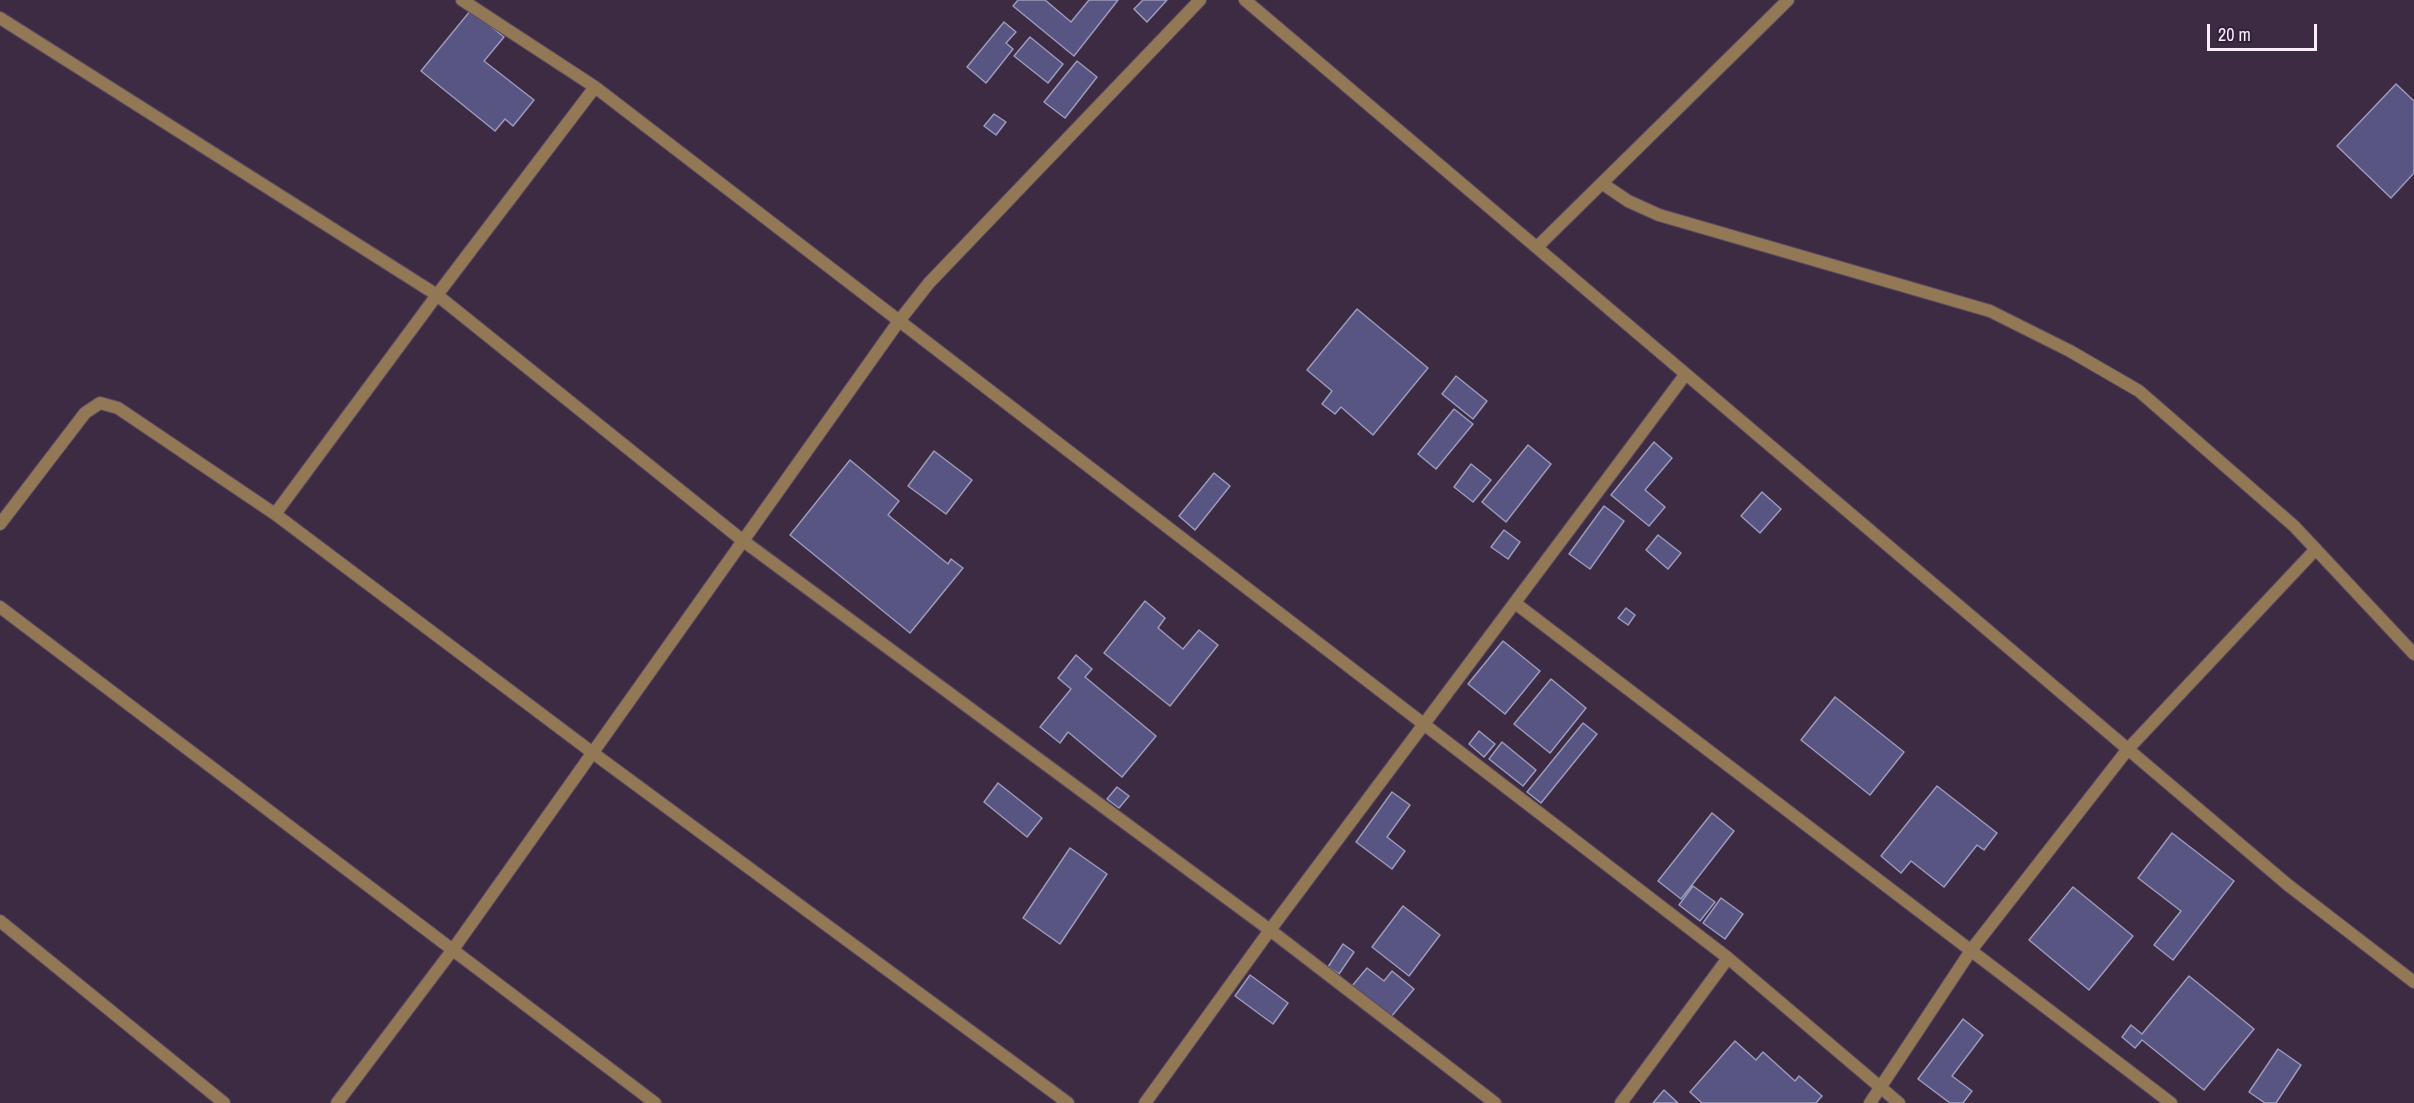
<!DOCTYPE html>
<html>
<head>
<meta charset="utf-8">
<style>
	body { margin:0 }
	#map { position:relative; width:2414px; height:1103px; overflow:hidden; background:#3c2b43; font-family:"Archivo Narrow",sans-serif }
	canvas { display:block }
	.scale { position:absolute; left:2207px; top:24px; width:110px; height:27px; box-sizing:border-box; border:3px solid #f9eefe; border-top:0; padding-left:8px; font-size:18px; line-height:21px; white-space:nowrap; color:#f9eefe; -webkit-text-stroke:4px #322139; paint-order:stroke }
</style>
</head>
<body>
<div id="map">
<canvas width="2414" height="1103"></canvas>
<div class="scale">20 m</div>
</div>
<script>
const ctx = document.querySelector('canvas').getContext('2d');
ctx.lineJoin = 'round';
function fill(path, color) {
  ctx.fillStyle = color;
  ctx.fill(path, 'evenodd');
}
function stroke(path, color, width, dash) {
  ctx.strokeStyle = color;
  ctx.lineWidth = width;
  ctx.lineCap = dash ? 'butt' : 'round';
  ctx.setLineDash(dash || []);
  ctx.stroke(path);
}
const building = new Path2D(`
	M1018,0H1045L1071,22L1089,0H1118L1074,56L1013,6Z
	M1143,0H1167L1147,22L1134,9Z
	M471,10L504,37L484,61L534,100L513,126L505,119L495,131L421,71Z
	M1004,22L1016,32L1006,43L1013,49L986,83L967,67Z
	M1030,37L1063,64L1048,83L1014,56Z
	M1077,61L1097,77L1065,118L1044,102Z
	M2396,84L2414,101V173L2391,198L2337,146Z
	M994,114L1006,122L996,135L984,126Z
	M1357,309L1428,368L1373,435L1341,407L1335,414L1322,404L1332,391L1307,370Z
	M1456,376L1487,401L1473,419L1442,394Z
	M1454,409L1473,424L1436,469L1418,454Z
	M1654,442L1672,458L1645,490L1665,507L1649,526L1611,495Z
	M1528,445L1551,464L1506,522L1482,502Z
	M934,451L972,480L946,514L908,486Z
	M850,460L899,501L888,515L948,564L951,559L963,568L910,633L790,535Z
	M1471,464L1491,480L1473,502L1454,487Z
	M1214,473L1230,486L1195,530L1179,516Z
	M1762,492L1781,509L1760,533L1741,516Z
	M1604,506L1624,521L1590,569L1569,554Z
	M1504,530L1520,542L1508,559L1491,547Z
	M1658,535L1681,553L1668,569L1646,550Z
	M1145,601L1165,618L1158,628L1183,649L1199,630L1218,645L1170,706L1104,653Z
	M1626,608L1635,615L1628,625L1618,618Z
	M1503,641L1540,671L1505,714L1468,684Z
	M1076,655L1092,669L1085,677L1156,736L1122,777L1068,732L1060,743L1040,727L1071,689L1058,678Z
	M1551,679L1586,708L1550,753L1514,724Z
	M1835,697L1904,752L1870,795L1801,740Z
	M1583,723L1597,734L1541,803L1527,792Z
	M1479,731L1495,744L1484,757L1469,744Z
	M1502,742L1536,770L1523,786L1489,759Z
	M998,783L1042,818L1027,837L984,802Z
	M1937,786L1997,833L1984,850L1977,845L1944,887L1911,861L1901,873L1881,856Z
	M1117,787L1129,796L1119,808L1107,799Z
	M1392,792L1410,805L1387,837L1405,851L1392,869L1356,842Z
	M1712,813L1734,831L1681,899L1658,881Z
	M2172,833L2234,881L2173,960L2154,945L2181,911L2138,878Z
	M1070,848L1107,874L1060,944L1023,918Z
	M1693,886L1715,902L1700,921L1679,905Z
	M2073,887L2133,936L2089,990L2029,940Z
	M1721,898L1743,914L1725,939L1703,923Z
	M1403,906L1440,935L1409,976L1372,947Z
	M1343,944L1354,952L1339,974L1328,967Z
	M1367,968L1384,981L1392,971L1414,989L1391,1017L1352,986Z
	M1250,975L1288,1003L1273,1024L1235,996Z
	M2189,976L2254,1029L2204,1090L2142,1040L2135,1048L2122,1037L2131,1025L2142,1034Z
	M1963,1019L1983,1035L1952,1076L1972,1091L1963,1103H1950L1918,1079Z
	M1735,1041L1756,1060L1763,1052L1795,1081L1799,1076L1822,1096L1816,1103H1702L1690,1092Z
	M2278,1049L2301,1065L2276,1103H2265L2249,1092Z
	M1664,1090L1678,1103H1653Z`);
fill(building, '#585582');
stroke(building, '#9b9abb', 1.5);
const street = new Path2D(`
	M462,0L595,87L1728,958L1899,1103
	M1245,0L2288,885L2414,982
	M0,18L437,295L742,540L1270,930L1495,1103
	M1603,184L1628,201L1659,215L1990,311L2070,351L2139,391L2294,526L2414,654
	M1537,247L1788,0
	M275,514L437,295L595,87
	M0,524L85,413L100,403L118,408L275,514L593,753L1068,1103
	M1515,603L2171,1103
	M0,607L655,1103
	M0,921L224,1103
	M337,1103L454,948L899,321L929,283L1200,0
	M1145,1103L1270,930L1685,375
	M1621,1103L1728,958
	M1870,1103L1972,949L2128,749L2316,549`);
stroke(street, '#5a4a61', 14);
stroke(street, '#927855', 12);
</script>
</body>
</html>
